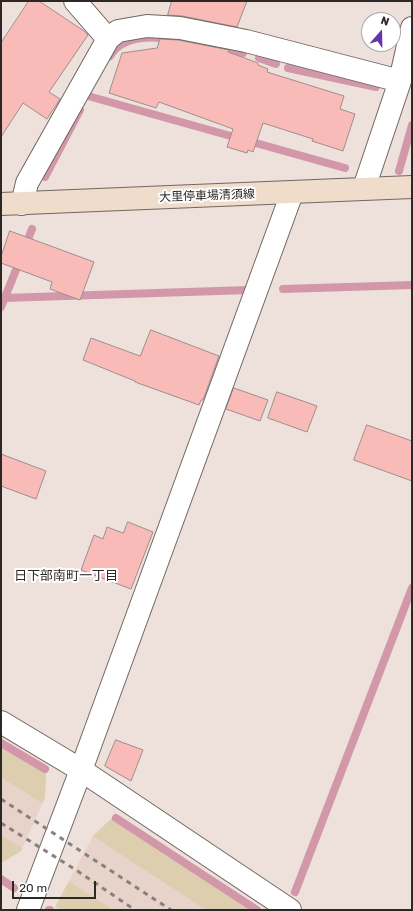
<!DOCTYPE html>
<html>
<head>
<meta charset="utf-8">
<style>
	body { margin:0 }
	#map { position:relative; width:413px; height:911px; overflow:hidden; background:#eee0db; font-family:Rubik,sans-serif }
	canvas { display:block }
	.frame { position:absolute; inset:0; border:2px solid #2d2826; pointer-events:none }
	.north { position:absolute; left:361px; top:12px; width:40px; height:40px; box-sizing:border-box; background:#fff; border:1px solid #aba9a8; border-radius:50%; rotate:20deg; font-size:11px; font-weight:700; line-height:16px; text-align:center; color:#2d2826 }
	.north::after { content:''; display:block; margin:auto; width:14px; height:18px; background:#6434ac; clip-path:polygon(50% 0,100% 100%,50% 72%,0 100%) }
	.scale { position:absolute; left:12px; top:881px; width:84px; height:18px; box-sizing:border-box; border:2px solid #2d2826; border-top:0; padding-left:5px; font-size:12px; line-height:14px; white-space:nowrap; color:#2d2826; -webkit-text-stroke:3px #fff; paint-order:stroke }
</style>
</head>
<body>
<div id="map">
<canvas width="413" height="911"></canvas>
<div class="frame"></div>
<div class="north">N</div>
<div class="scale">20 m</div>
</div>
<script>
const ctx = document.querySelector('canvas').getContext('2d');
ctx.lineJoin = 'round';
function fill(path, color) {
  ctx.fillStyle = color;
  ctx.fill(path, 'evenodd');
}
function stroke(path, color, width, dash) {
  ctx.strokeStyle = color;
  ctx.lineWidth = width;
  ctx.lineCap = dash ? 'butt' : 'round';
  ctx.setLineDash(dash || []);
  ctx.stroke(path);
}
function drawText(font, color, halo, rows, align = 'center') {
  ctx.font = font + ' Rubik,"Noto Sans JP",sans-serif';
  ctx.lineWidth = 4;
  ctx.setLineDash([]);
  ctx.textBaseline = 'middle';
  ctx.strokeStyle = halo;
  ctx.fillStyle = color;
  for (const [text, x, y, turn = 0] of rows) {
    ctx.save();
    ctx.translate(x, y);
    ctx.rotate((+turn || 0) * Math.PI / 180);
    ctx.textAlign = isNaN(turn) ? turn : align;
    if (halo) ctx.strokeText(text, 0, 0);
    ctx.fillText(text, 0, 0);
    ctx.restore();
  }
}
fill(new Path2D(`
	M1,747L46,774L45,798L21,851L1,863Z
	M112,818L252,910H61L55,907L93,836Z`), '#e7d3ca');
fill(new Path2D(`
	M1,747L46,774L45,798L42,803L1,777Z
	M112,818L252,910H206L93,836Z
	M1,835L22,848L21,851L1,863Z
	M69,881L113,910H61L55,907Z`), '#ddceaf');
stroke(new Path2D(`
	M195,43L229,49L243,53
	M110,56C122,35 151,36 172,39
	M259,58L276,64
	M288,68L376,87
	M88,96L345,168
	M399,171L412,125
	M45,177L80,110
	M25,247L32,229
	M283,289L412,285
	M4,298L248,290
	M1,307L20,260
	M1,743L45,769
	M116,818L257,910
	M1,879L14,888
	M295,892L412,588
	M49,910H50`), '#d297a8', 8);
const building = new Path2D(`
	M29,1H39L84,31L88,35L49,92L60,99L47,119L23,103L1,137V43Z
	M172,1H247L237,27L182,16L168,15Z
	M160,39L178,40L229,50L228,52L258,63V65L268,69L267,72L344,96L340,109L355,114L343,151L312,141L313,139L263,123L253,152L248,150L247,153L227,147L233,129L159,102L156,108L109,93L122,53L157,48Z
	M10,231L94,262L80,300L50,289L52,282L1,263V257Z
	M151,330L219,356L203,400H201L199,405L135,382V381L83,360L91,338L140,356Z
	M234,388L268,400L260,421L226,409Z
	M277,392L317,406L307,432L268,418Z
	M367,425L412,441V481L354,460Z
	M1,454L46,471L36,499L1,486Z
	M128,522L153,532L131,589L81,570L94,535L103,539L107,527L123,533Z
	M116,740L143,750L131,781L105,766Z`);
fill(building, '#f9bbb8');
stroke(building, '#9c8e8d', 1);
const street = new Path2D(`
	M108,39L118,31L147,26L180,28L246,41L400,81
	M364,188L400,81L412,28
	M22,204L27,183L108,39L75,1
	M1,722L81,770L290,910
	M28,910L81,770L292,193`);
const secondary = new Path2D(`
	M1,204L412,187`);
stroke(street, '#726662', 24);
stroke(secondary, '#726662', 24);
stroke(street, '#fff', 22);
stroke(secondary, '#efdcca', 22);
stroke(new Path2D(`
	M1,799L171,910
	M1,823L76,870L135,910`), '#8a817d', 3, [5, 5]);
drawText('12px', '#2d2826', '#fff', [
	["大里停車場清須線",207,196,-2]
]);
drawText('13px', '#2d2826', '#fff', [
	["日下部南町一丁目",66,576]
]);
</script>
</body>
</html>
